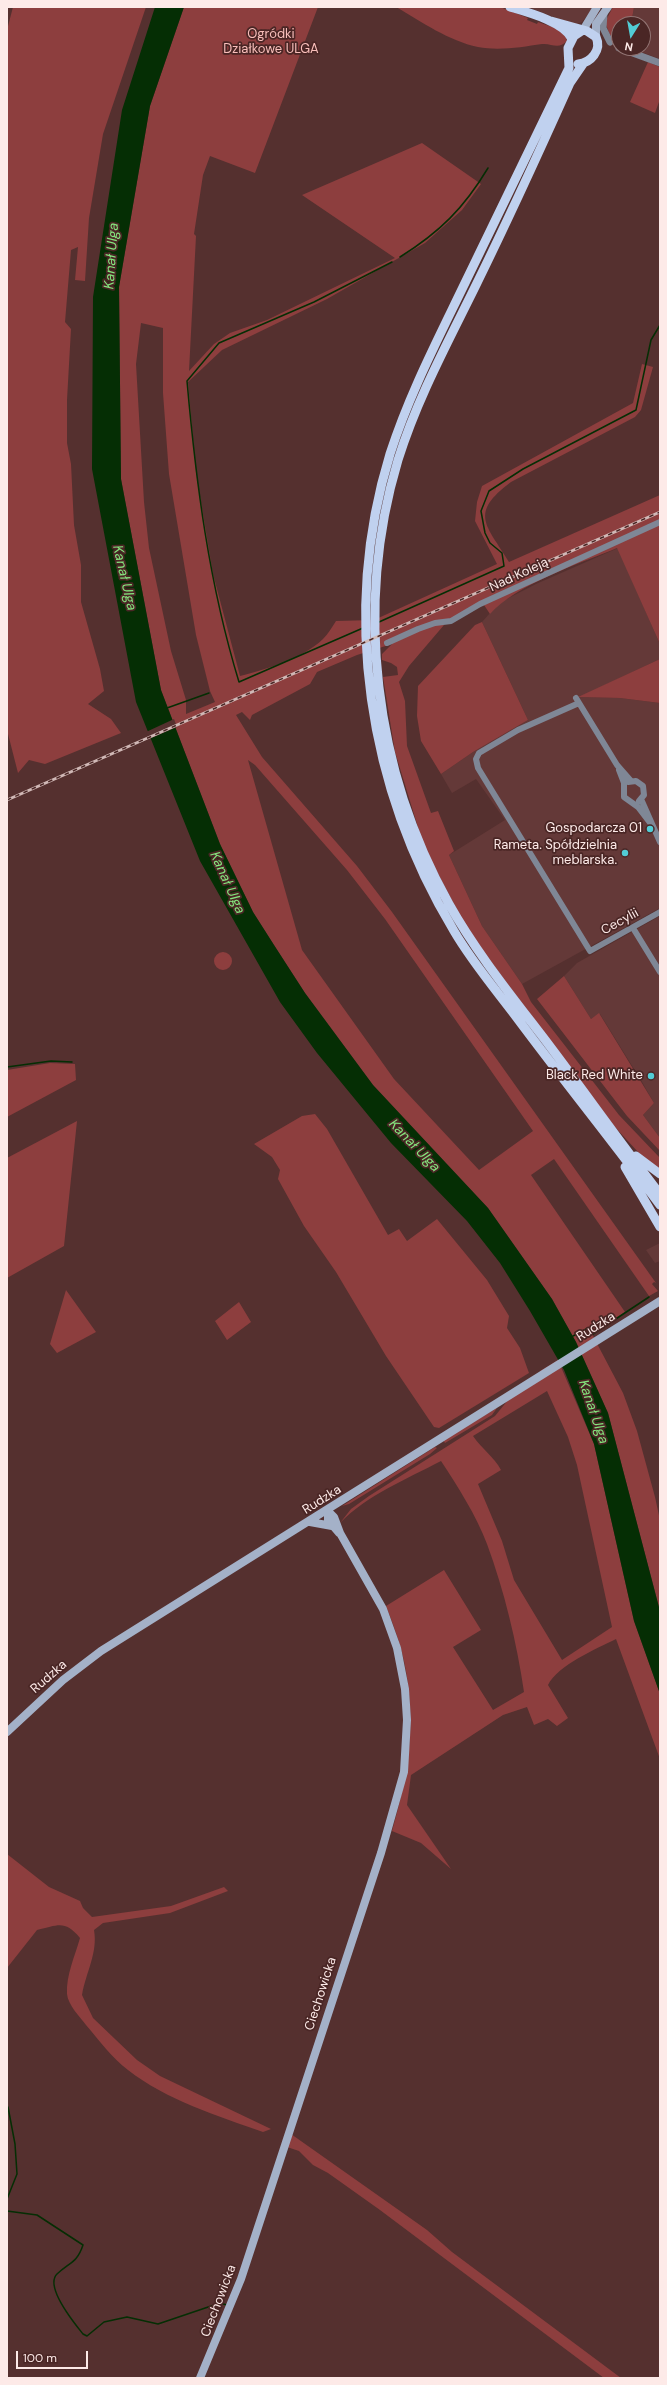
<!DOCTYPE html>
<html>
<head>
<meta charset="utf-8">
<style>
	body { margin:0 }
	#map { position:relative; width:667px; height:2385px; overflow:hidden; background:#55302f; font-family:"DM Sans",sans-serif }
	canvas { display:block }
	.frame { position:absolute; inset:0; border:8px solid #fdeae8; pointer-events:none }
	.north { position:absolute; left:611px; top:16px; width:40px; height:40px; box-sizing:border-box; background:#4a2625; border:1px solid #927473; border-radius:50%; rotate:191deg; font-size:11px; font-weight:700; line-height:16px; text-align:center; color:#fdeae8 }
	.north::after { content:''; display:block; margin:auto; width:14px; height:18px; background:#52ccd5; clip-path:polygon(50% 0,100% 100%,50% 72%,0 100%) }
	.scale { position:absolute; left:16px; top:2351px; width:72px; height:18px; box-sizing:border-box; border:2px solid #fdeae8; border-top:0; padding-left:5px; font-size:12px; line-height:14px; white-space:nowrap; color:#fdeae8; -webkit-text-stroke:3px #4a2625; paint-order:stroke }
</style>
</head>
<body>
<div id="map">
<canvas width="667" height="2385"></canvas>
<div class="frame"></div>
<div class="north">N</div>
<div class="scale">100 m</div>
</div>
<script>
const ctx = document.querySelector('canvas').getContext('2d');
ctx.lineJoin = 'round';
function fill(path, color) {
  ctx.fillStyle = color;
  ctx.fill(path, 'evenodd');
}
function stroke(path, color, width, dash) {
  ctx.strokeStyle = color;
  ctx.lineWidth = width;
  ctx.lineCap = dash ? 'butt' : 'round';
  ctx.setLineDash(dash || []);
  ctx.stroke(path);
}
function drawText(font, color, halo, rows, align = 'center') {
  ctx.font = font + ' "DM Sans",sans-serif';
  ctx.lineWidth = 3.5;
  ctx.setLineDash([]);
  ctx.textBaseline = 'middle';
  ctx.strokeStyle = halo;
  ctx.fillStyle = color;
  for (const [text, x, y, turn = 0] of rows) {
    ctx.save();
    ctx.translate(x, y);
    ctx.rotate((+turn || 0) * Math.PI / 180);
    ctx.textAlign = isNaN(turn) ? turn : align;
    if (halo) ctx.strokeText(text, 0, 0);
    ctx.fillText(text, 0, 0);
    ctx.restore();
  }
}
fill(new Path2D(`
	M528,7H594L582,22L575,25Z
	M634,7H660V59L631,48H643V24H631Z
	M618,548L660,644V659L580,697L620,698L660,703V908L522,984L482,926L449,855L505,820L476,779L452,793L441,774L473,752L528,720L482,622L499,603L536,584Z
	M660,916V1138L643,1115L654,1103L642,1082L600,1014L591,1019L564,976L577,963Z
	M660,1243V1261L655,1263L646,1250Z`), '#643938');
fill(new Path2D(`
	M13,7H146L103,134L89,218L85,281L75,280L78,247L71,250L65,322L71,329L67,400V443L71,464L74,525L81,565V602L100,669L104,691L88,704L111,719L121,733L45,764L29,760L18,773L7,730V30Z
	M184,7H318L255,173L210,156L203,175L194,234L196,236L189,371L214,344L230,333L267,320L395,258L302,195L422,143L481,184L462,210L425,243L327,299L222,350L188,382L196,472L213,574L240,676C267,669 302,659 323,639C328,634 332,627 336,621L374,620L497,564L475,521L477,502L482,486L633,403L642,364L653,367L641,410L635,417L511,482C468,514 487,525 509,562L660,495V644L617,548C581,563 515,585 490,614L484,605L437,625H444L409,666L399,682L405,701L407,746L431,813L438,811L454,851L449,855L482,926L522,984L531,1002L619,1115L660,1158V1172L650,1165L614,1126L468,931L424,847L395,752L383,677L398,675L397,667L391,663L382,660V654L392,644L357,655L317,672L310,684L252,715L250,720L242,712L236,715L262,757L357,866L392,912L656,1283L654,1282L652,1284L658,1291L649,1296L554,1159L531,1175L625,1312L592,1334L623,1393L637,1431L655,1497L660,1520V1611L608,1413L576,1342L552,1299L488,1208L373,1085L305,993L274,945L253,912L220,844L161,690L121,479L119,287L150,106ZM141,323L163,328V393L169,474L196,635L210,691L215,702L186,714V700L171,651L149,548L144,502L136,364ZM248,760L255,765L347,870L385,919L533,1131L479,1170L394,1079L302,950Z
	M396,7H500L528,18L527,20L537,24L538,22L564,31L567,41C558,50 552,43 542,44C522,47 499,51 478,47C449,41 422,22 396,7Z
	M613,7H634L631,24H619V43L610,35L605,22Z
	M648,62L660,67V99L655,113L630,102Z
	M482,622L528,720L473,752L441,774L421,741L417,716L418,686L475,625Z
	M660,659V703L620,698L578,697Z
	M214 961a9 9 0 1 1 18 0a9 9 0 1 1-18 0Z
	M564,976L591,1019L599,1013L654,1103L643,1115L660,1138V1151L627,1116L537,999Z
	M50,1063L75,1064L76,1080L7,1117V1070Z
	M315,1114L327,1129L388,1235L399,1229L407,1241L437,1219L487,1280L509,1316L507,1328L520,1348L529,1373L439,1428L434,1427L386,1356L336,1272L304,1226L278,1179L280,1170L272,1157L254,1144L302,1116Z
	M77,1121L64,1246L7,1278V1158Z
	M66,1290L96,1332L57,1353L50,1344Z
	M239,1302L251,1322L227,1340L215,1321Z
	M558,1360L594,1444L634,1621L660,1694V1759L616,1639C596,1649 558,1665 548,1685L568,1718L557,1726L548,1719L534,1725L527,1707L503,1715L411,1775L407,1805L451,1869L421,1843L392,1831C409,1772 417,1722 404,1661C400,1642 393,1624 386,1606L444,1570L481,1630L453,1647L493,1710L524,1692C517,1643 504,1590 487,1544C476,1515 458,1487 441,1461C407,1479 367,1495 340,1523L351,1509L369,1496L495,1416L508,1400L542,1379L540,1371ZM547,1391L568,1437L577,1465L612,1627L562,1660L514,1580L502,1541L478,1484L501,1470C494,1457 482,1449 473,1436Z
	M497,1408L492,1415L445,1443L443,1440Z
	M435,1447L437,1448L430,1454L349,1504L342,1506Z
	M7,1854L49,1887L80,1901L83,1908L92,1917L171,1906L224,1887L228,1891L170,1913L103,1923L94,1930C98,1953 86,1972 82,1995L93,2018L137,2060L160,2076L271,2129L263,2132C218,2116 166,2100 128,2070C112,2058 99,2040 86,2025C80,2017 68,2005 67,1994C66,1975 75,1956 80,1938C65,1920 59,1925 37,1930L7,1968Z
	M291,2134L427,2230L452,2252L621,2378H604L380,2210L328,2173L313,2165L299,2151L287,2147Z`), '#8d3e3e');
fill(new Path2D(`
	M155,7H184L150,106L119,287L121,479L161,690L220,844L253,912L274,945L305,993L373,1085L488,1208L552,1299L576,1342L608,1413L660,1611V1694L634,1621L594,1444L564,1370L530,1311L500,1263L467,1221L391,1143L317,1053L280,1002L200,861L136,702L92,469L93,297L122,110Z`), '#052e04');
fill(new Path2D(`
	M174,719L177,727L149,739L146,732Z`), '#55302f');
stroke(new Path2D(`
	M400,257C440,232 464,208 488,168
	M379,622L504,566L502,553L490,543L485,533L481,511L489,491L523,469L636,410L651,340L660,325
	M363,628L239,682C209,584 196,483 187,381L219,343L314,302L392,262
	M167,708L209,693
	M7,1067L51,1061L72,1062
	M573,1336L588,1328L593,1334L649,1297
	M7,2199L17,2174L15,2144L8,2107
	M7,2211L37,2215L83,2245C77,2263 70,2262 57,2274C44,2287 75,2324 83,2334L87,2336L104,2322L127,2317L158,2324L220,2303L227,2305`), '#052e04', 1.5);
stroke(new Path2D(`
	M387,643L418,629L435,623L451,621L480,604L660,522
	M576,698L617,765L631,781
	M579,703L518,730L479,753L476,759L478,768L590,951L660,912
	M619,770L624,783V797L638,807L651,824
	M628,782L636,781L643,786L644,795L639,801
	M641,799L660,842
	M633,928L660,972`), '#7f8796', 6);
stroke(new Path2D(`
	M604,13L603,28L610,42
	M619,48L660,63`), '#7f8796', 7);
stroke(new Path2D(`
	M583,30L597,7
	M596,37V24L608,7
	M328,1511V1520L339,1533
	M310,1522L332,1526
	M7,1732L63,1680L101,1651L660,1301
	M200,2378L241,2279L381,1853L404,1772L407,1720L405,1689L397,1648L383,1609L340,1533L334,1517L328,1511`), '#a4b1c8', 8);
stroke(new Path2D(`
	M510,7C527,12 565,22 572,39
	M551,21L587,31L596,37C602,50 591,63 578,64
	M583,30L574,36L568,48L569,68C534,140 499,213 464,285C437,341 409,395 390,454C341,614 368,788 454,931C472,962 496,990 517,1018C564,1081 613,1142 660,1205
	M583,64L570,83C540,150 509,218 476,285C448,342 417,399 398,460C354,607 374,770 449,904C477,954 514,999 549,1045C586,1094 622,1145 660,1194
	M636,1156L660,1174
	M625,1167L660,1227`), '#c0d1ef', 9);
const rail = new Path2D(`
	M7,800L660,512`);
stroke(rail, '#d0b8b6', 3);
stroke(rail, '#4a2625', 1.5, [4.5]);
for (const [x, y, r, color] of [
	[650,829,4,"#52ccd5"],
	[625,853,4,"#52ccd5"],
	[651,1076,4,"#52ccd5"]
]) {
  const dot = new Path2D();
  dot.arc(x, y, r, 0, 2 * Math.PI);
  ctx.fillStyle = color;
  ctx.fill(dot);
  stroke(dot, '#4a2625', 1.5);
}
drawText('13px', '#f9bfbb', '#4a2625', [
	["Ogródki",271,35],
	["Działkowe ULGA",271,50]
]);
drawText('13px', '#fdeae8', '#4a2625', [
	["Nad Koleją",519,575,-25],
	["Cecylii",620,922,-29],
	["Rudzka",596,1327,-32],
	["Rudzka",322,1500,-32],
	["Rudzka",49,1677,-41],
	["Ciechowicka",321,1994,-72],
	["Ciechowicka",219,2301,-69]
]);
drawText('13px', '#fdeae8', '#4a2625', [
	["Gospodarcza 01",642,829],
	["Rameta. Spółdzielnia",617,846],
	["meblarska.",617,861],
	["Black Red White",643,1076]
], 'right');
drawText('italic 14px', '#85e67e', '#4a2625', [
	["Kanał Ulga",112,256,-86],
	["Kanał Ulga",124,578,77],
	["Kanał Ulga",227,883,66],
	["Kanał Ulga",414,1146,46],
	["Kanał Ulga",593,1412,71]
]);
</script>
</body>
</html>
